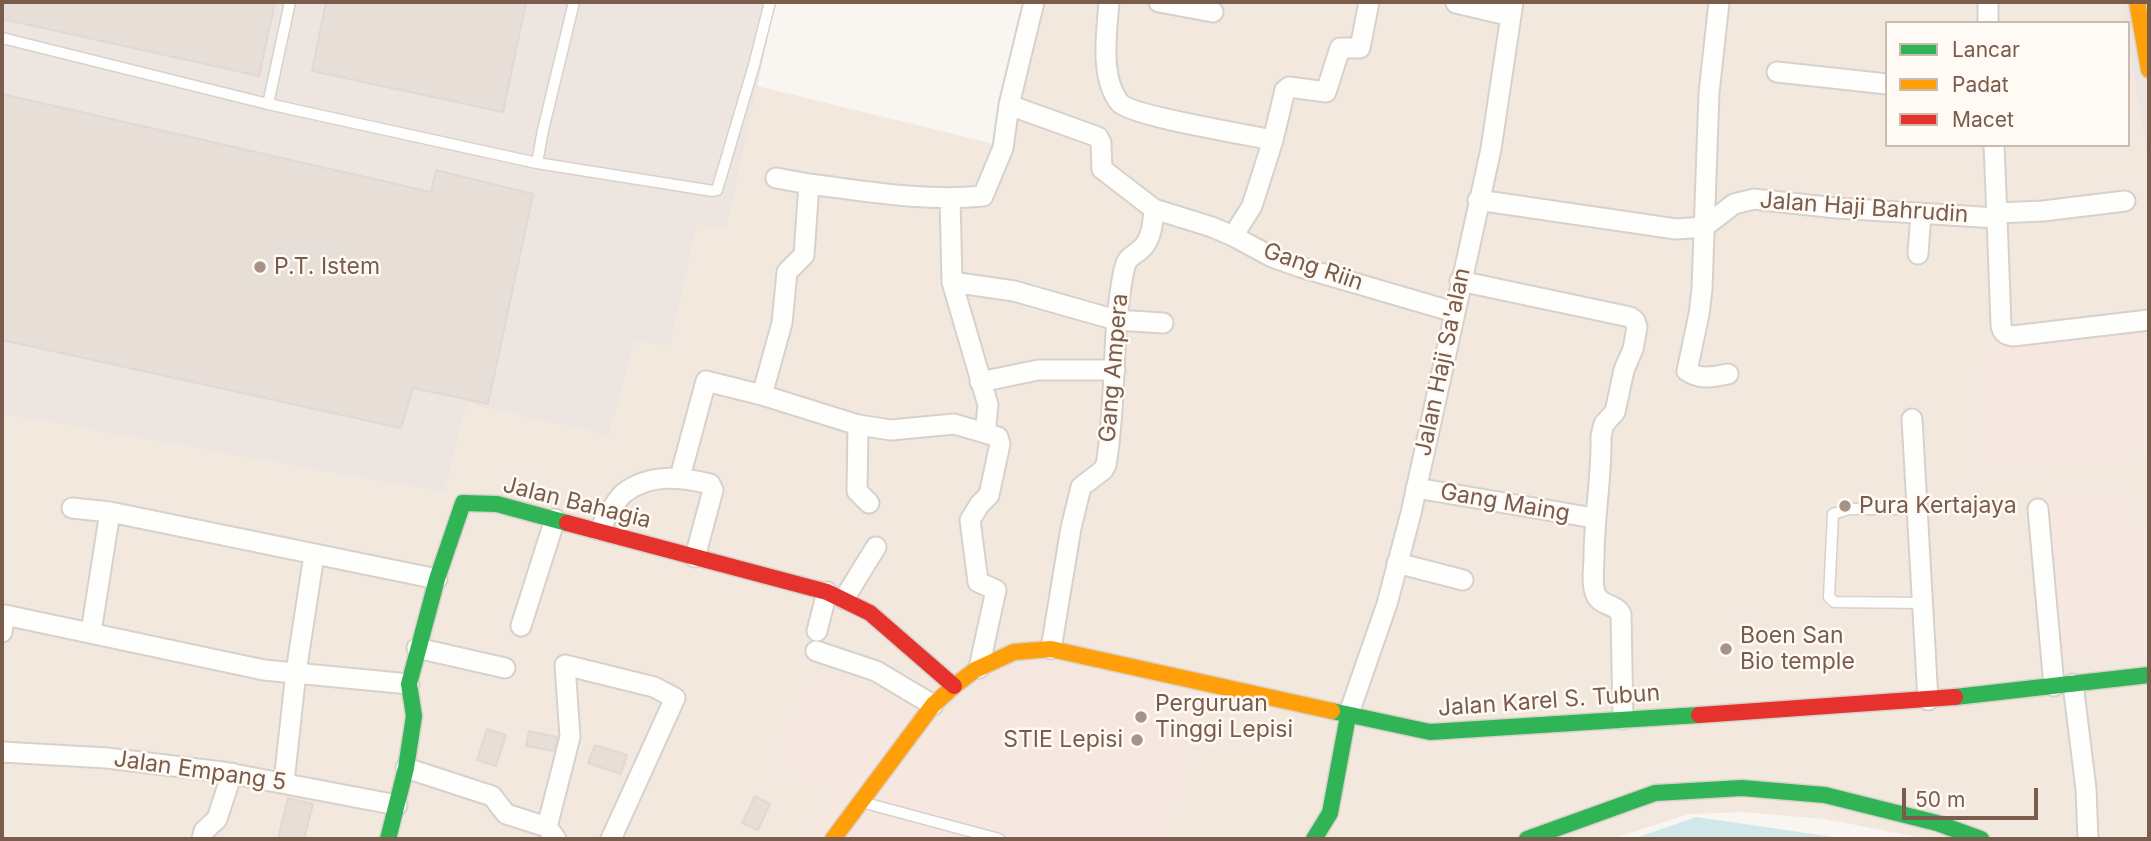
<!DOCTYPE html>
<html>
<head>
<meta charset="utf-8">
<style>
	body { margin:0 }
	#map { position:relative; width:2151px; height:841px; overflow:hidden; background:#f9f5f0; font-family:Inter,sans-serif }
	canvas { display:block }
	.frame { position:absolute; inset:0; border:4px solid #7a5c4d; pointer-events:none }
	.legend { position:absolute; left:1885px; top:21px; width:245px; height:126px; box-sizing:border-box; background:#fffaf3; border:2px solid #cabbb1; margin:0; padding:9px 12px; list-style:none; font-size:21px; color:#7a5c4d }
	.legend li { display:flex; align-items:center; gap:14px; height:35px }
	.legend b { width:35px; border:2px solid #cabbb1 }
	.scale { position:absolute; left:1902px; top:788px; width:136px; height:32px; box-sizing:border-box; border:4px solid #7a5c4d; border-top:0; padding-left:9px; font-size:21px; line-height:24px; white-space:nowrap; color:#7a5c4d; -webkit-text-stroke:5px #fffaf3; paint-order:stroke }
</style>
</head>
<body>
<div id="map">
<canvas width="2151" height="841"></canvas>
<div class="frame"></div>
<ul class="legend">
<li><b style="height:9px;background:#30b455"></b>Lancar</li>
<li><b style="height:9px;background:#ff9f0a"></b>Padat</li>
<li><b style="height:9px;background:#e5322d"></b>Macet</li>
</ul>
<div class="scale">50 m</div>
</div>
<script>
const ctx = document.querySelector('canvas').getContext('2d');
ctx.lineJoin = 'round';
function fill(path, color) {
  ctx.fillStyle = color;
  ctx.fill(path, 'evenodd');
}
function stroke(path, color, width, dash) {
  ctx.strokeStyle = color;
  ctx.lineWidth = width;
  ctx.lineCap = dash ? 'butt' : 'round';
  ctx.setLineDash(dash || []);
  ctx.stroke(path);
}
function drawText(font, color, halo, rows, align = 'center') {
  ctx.font = font + ' Inter,sans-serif';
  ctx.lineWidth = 5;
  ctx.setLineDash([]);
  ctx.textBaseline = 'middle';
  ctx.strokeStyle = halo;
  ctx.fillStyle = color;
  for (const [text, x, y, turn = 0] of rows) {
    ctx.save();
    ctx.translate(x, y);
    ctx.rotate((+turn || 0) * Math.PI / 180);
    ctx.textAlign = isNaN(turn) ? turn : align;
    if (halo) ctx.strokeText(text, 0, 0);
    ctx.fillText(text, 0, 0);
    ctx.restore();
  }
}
fill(new Path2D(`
	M1029,2H2121L2125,23H1887V145H2128V41L2149,169V318L1975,470L2149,454V525L2132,527L2048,665L2149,658V839H1927L1825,819L1743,812L1689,814L1611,839H2V414L445,493L467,404L609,436L635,342L670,347L697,223L727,228L757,86L994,144Z`), '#f2e8de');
fill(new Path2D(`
	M2149,318V454L1975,470L1987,335Z
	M2128,491L2132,527L2149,525V658L2048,665L2046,496Z
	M1028,660L1207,694L1162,839H805L842,791L776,771L811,672L863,685L948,719L968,696Z`), '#f6e8e1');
fill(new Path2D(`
	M2,2H775L727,228L697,224L670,347L635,342L609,436L467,404L445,493L2,414Z
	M2121,2H2149V169L2128,41V23H2125Z`), '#ede5e0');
fill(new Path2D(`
	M1696,817L1847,839H1633Z`), '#d0e8ea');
const building = new Path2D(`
	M2,2H275L259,76L2,19Z
	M326,2H526L503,112L312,71Z
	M2,94L431,192L436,170L533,194L488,404L413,388L401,428L2,340Z
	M487,729L506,735L496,766L477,760Z
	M529,731L557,737L554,751L526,746Z
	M595,745L627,755L621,774L588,763Z
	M755,796L770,804L758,830L742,823Z
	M288,798L313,804L304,839H278Z`);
fill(building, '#e6ded7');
stroke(building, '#e2d8d2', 2);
const lane = new Path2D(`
	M2,38L268,104L537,163L543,130L574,2
	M268,104L290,2
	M537,163L713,191L717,190L754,65L770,2
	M1917,509H1849L1833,514L1829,597L1834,602L1923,603
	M865,803L999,839`);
const street = new Path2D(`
	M1109,2C1107,30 1099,78 1120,103C1132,116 1249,135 1273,140
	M1159,2L1213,12
	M1369,2L1360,48H1340L1326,92L1289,87L1285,90L1273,140L1252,206L1233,236L1272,257L1300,267L1454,312
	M1719,2L1709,93L1702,289L1699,314L1687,371C1700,380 1713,377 1728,374
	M1456,3L1511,16
	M1988,23V2
	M1777,72L1887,84
	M1009,105L1098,137L1101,143L1102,169L1154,209L1212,227L1233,236
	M1994,145L1997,218
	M776,178L809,184
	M1478,200L1676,229L1704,227L1734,204L1754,199L1836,208L1997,218L2001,325C2002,333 2006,335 2013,336L2149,320
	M1997,213L2043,211L2125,201
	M1918,254L1921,213
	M1460,281L1630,317L1635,321L1637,327L1633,349L1624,370L1615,412L1604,424L1601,436C1602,476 1594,517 1594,557C1594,569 1591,584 1596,595C1601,606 1616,604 1621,614L1623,719
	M952,282L1014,291L1116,320L1163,323
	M980,382L1038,370H1115
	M762,395L782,323L787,272L804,255L809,184C866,191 925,202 983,196L1003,148L1009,105L1034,2
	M1912,419L1928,700
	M858,425L857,491L869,503
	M680,477L706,381L762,395L858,425L891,430L954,424L985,433L988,405L952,282L950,198
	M1416,488L1594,518
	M72,508L110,512L437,579
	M2038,509L2054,686
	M599,530C606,519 614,502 624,493C650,473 681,477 710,484L713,490L695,557
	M1397,563L1463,580
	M844,599L876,547
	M521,626L555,519
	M817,631L827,592
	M2,632L5,615L264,670L409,684
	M91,632L110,512
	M417,648L505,668
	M1051,649L1071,528L1081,487L1103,470L1106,465C1117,402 1111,338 1123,275C1127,252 1133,259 1144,246C1152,236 1153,221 1154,209
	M816,651L876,671L933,705
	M979,668L996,590L978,582L970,520L980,504L989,495L1000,444L998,437L985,433
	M2073,684L2086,789L2088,839
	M1348,716L1387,604L1411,513L1491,149L1513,2
	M2,752L107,758L223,772L397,805
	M406,768L492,796L506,814L547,827L556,839
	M284,782L296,672L314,555
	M547,827L570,737L565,665L654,687L675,698L611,839
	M202,839L204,831L217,819L232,773`);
const fast = new Path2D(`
	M1955,697L2149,675
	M1332,711L1430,732L1699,715
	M388,839L406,768L414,716L409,684L437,579L463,503L497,504L567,523
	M1314,839L1330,813L1348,716
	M1527,839L1655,793L1742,788L1825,795L1937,823L1981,839`);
const slow = new Path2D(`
	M2137,2L2149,70
	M833,839L933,705L954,686L975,670L1014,652L1051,649L1332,711`);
const jam = new Path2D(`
	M567,523L827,592L870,613L954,686
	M1699,715L1955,697`);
stroke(lane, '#d7d1cb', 13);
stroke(street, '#d7d1cb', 23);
stroke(fast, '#d9d2cb', 19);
stroke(slow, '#d9d2cb', 19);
stroke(jam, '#d9d2cb', 19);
stroke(lane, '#fefefd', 10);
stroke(street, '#fefefd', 19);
stroke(fast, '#30b455', 16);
stroke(slow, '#ff9f0a', 16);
stroke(jam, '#e5322d', 16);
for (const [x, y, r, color] of [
	[260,267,7,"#a69286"],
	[1845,506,7,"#a69286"],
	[1726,649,7,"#a69286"],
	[1141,717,7,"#a69286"],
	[1137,740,7,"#a69286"]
]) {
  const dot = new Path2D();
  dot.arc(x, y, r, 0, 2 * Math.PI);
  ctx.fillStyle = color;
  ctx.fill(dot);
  stroke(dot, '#fffaf3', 2.5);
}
drawText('23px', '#7a5c4d', '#fffaf3', [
	["Jalan Haji Bahrudin",1864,208,4],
	["Gang Riin",1313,267,19],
	["Jalan Haji Sa'alan",1443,362,-78],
	["Gang Ampera",1114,368,-85],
	["Jalan Bahagia",577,503,14],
	["Gang Maing",1505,503,10],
	["Jalan Karel S. Tubun",1549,701,-4],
	["Jalan Empang 5",200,771,8]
]);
drawText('23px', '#7a5c4d', '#fffaf3', [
	["P.T. Istem",274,267],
	["Pura Kertajaya",1859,506],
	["Boen San",1740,636],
	["Bio temple",1740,662],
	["Perguruan",1155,704],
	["Tinggi Lepisi",1155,730],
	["STIE Lepisi",1123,740,"right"]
], 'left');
</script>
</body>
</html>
